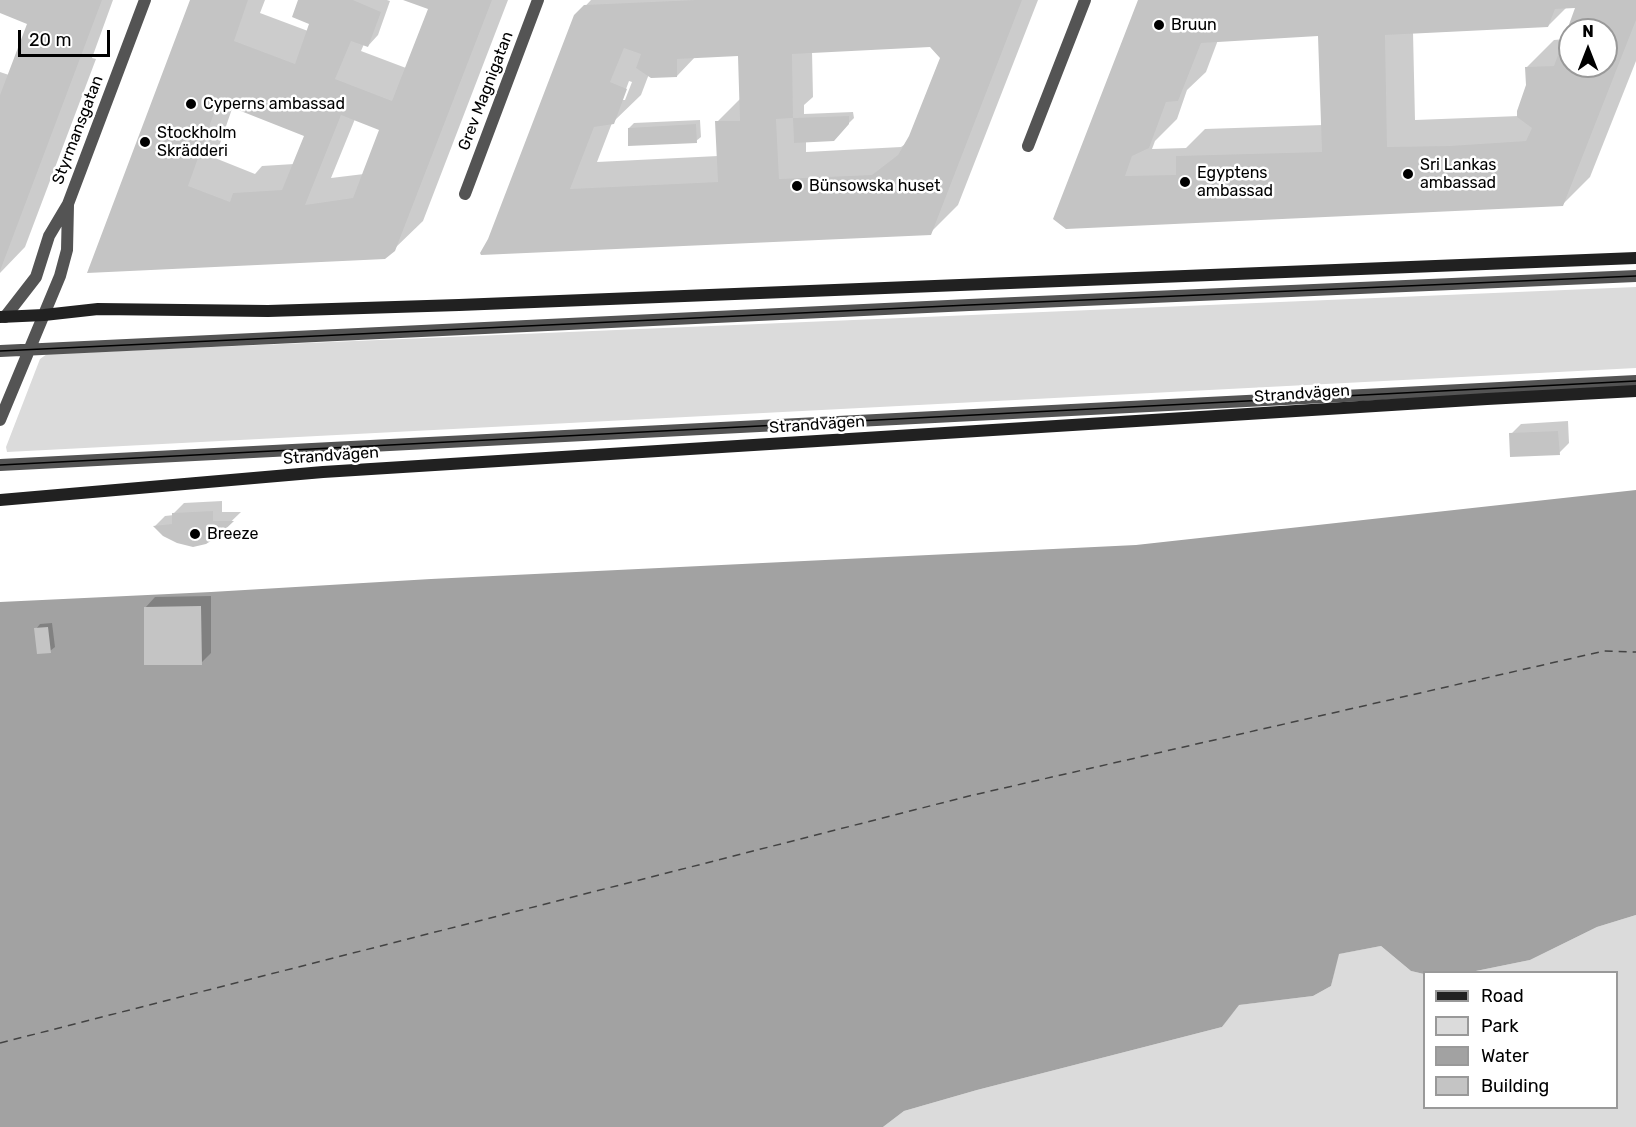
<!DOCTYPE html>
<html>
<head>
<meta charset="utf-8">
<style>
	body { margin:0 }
	#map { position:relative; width:1636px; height:1127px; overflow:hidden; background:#fff; font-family:Rubik,sans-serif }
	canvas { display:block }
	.legend { position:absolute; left:1423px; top:971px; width:195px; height:138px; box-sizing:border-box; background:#fff; border:2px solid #999; margin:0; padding:8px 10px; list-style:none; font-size:18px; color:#000 }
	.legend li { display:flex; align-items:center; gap:12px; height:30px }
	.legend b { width:30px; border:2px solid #999 }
	.north { position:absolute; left:1558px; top:18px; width:60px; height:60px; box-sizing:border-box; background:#fff; border:2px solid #999; border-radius:50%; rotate:0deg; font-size:16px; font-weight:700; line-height:24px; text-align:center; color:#000 }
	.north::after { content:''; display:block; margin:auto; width:21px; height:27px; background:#000; clip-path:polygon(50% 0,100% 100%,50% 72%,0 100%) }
	.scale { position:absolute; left:18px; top:30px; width:92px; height:27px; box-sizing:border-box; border:3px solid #000; border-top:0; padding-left:8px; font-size:18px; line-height:21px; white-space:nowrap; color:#000; -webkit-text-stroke:4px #fff; paint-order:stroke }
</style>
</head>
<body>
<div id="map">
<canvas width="1636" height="1127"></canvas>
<ul class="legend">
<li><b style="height:8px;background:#212121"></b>Road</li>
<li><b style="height:16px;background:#dbdbdb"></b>Park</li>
<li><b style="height:16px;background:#a2a2a2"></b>Water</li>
<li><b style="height:16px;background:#c4c4c4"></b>Building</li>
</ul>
<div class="north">N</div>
<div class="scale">20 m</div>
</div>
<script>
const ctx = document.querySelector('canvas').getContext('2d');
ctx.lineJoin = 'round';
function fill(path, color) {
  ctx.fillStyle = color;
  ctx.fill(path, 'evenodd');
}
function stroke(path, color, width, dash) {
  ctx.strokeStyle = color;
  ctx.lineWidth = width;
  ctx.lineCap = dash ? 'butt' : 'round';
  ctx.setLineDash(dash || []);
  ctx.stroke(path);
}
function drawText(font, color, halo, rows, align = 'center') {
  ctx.font = font + ' Rubik,sans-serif';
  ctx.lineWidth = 5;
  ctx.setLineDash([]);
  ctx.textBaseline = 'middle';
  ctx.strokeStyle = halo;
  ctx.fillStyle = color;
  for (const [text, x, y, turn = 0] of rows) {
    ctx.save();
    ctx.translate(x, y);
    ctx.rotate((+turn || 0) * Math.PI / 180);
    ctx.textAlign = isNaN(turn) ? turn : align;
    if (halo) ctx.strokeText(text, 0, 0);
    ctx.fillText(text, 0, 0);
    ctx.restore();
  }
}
fill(new Path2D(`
	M1636,287V368L7,452L6,447L40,359L47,354Z
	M1636,915V1127H883L904,1111L977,1090L1222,1027L1238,1005L1313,996L1331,986L1338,954L1381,946L1411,971L1424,974V1108H1616V972H1471L1530,960L1597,927Z`), '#dbdbdb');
fill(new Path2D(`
	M1636,490V915L1597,927L1530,960L1471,972H1424V974L1411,971L1381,946L1339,954L1331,986L1313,996L1239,1005L1222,1027L977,1090L904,1111L883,1127H0V602L211,592L431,579L1136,545Z`), '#a2a2a2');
fill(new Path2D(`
	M0,0H113L92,58L96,59L25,247L0,273V72L9,75L29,23L0,12Z
	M192,0H265L260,13L308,31L310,25L300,0H387L390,1L378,35L368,46L364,44L361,51L406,68L430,8L407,0H508L423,221L394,249L90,271ZM233,106L306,135L294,164L262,166L255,174L215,158ZM355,119L381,129L364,174L331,178Z
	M591,0H1038L958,205L930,233L489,240L576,16ZM931,45L941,57L907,143L901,147L806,152V141L833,139L854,118L853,112L804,114V105L813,97L812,51ZM739,54L741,98L717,122L718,156L597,162L612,123L641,95L649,74L677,76L696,56ZM629,81L632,82L625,100H622Z
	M1140,0H1636V61L1590,177L1562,205L1066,228ZM1577,6L1565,39L1554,40L1527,67L1528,85L1519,116L1415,120L1413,32L1548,26L1567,7ZM1570,30H1606V66H1570ZM1320,35L1323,125L1205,129L1186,148L1152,149L1155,141L1177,119L1187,90L1206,72L1218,40Z
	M700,120L701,137L696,141L629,128L634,123Z
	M1568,421L1569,443L1559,453L1511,434L1521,424Z
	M222,501V512H241L216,536L155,526L165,516L174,515V513L184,503Z
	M211,596V653L201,663L145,608L155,597Z
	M52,623L55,647L50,651L36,629L40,624Z`), '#0003');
stroke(new Path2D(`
	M0,1043L969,796L1604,651L1636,652`), '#434343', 1.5, [8, 6]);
fill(new Path2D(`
	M0,0H102L0,271V95L27,24L0,13Z
	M190,0H248L234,41L295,64L309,24L292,17L298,0H353L381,12L368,47L351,41L335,79L392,101L428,9L403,0H492L395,251L385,259L87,273ZM218,102L304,136L282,190L233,193L230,202L188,186ZM341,115L379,130L353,198L305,205Z
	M696,0H1022L931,235L481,255L480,253L488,239L574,15L584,5ZM930,47L940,58L909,136L898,155L872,175L779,179L776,119L793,118L792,54ZM624,48L641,54L636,68L651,78L677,77V59L738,56L740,121H715L718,182L570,189L594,127L614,124L627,89L610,82Z
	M1138,0H1636V20L1563,206L1066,229L1053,219ZM1575,8L1554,66L1525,67L1526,85L1517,111V117L1532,128L1526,141L1449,146L1387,147L1385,35L1548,27L1555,9ZM1570,30H1606V66H1570ZM1318,36L1322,152L1176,156V175L1125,176L1132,156L1149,148L1166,102L1178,101L1201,43Z
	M849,116V124L834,141L794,143L793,118Z
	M696,124L697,143L628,146V128Z
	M1558,431L1560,455L1510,457L1509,433Z
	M213,511V521H234L217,537L206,544L193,547L177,543L163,536L153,526L172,524V513Z
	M201,606L202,665H144V607Z
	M48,627L51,653L37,654L34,628Z`), '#c4c4c4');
stroke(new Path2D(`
	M1028,146L1085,0
	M465,194L538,0
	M5,317L36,277L49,236L68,204L145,0
	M0,351L969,305L1636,276
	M0,420L60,276L67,250L68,205
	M0,465L1636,381`), '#545454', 12);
stroke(new Path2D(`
	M0,317L44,315L98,309L268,311L459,305L1636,258
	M0,500L323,472L1487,399L1636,391`), '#212121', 12);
stroke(new Path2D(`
	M0,351L969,305L1636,276
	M0,465L1636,381`), '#000', 1.5);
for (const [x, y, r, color] of [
	[1159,25,6,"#000"],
	[191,104,6,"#000"],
	[145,142,6,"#000"],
	[1408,174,6,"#000"],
	[1185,182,6,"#000"],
	[797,186,6,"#000"],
	[195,534,6,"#000"]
]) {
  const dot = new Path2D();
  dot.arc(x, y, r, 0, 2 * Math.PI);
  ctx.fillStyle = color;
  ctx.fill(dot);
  stroke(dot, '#fff', 2);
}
drawText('16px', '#000', '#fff', [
	["Bruun",1171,25],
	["Cyperns ambassad",203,104],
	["Stockholm",157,133],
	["Skrädderi",157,151],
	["Sri Lankas",1420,165],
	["ambassad",1420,183],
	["Egyptens",1197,173],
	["ambassad",1197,191],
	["Bünsowska huset",809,186],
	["Breeze",207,534]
], 'left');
drawText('16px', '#000', '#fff', [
	["Grev Magnigatan",486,91,-69],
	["Styrmansgatan",78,130,-69],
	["Strandvägen",1302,394,-4],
	["Strandvägen",817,425,-4],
	["Strandvägen",331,456,-4]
]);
</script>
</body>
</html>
